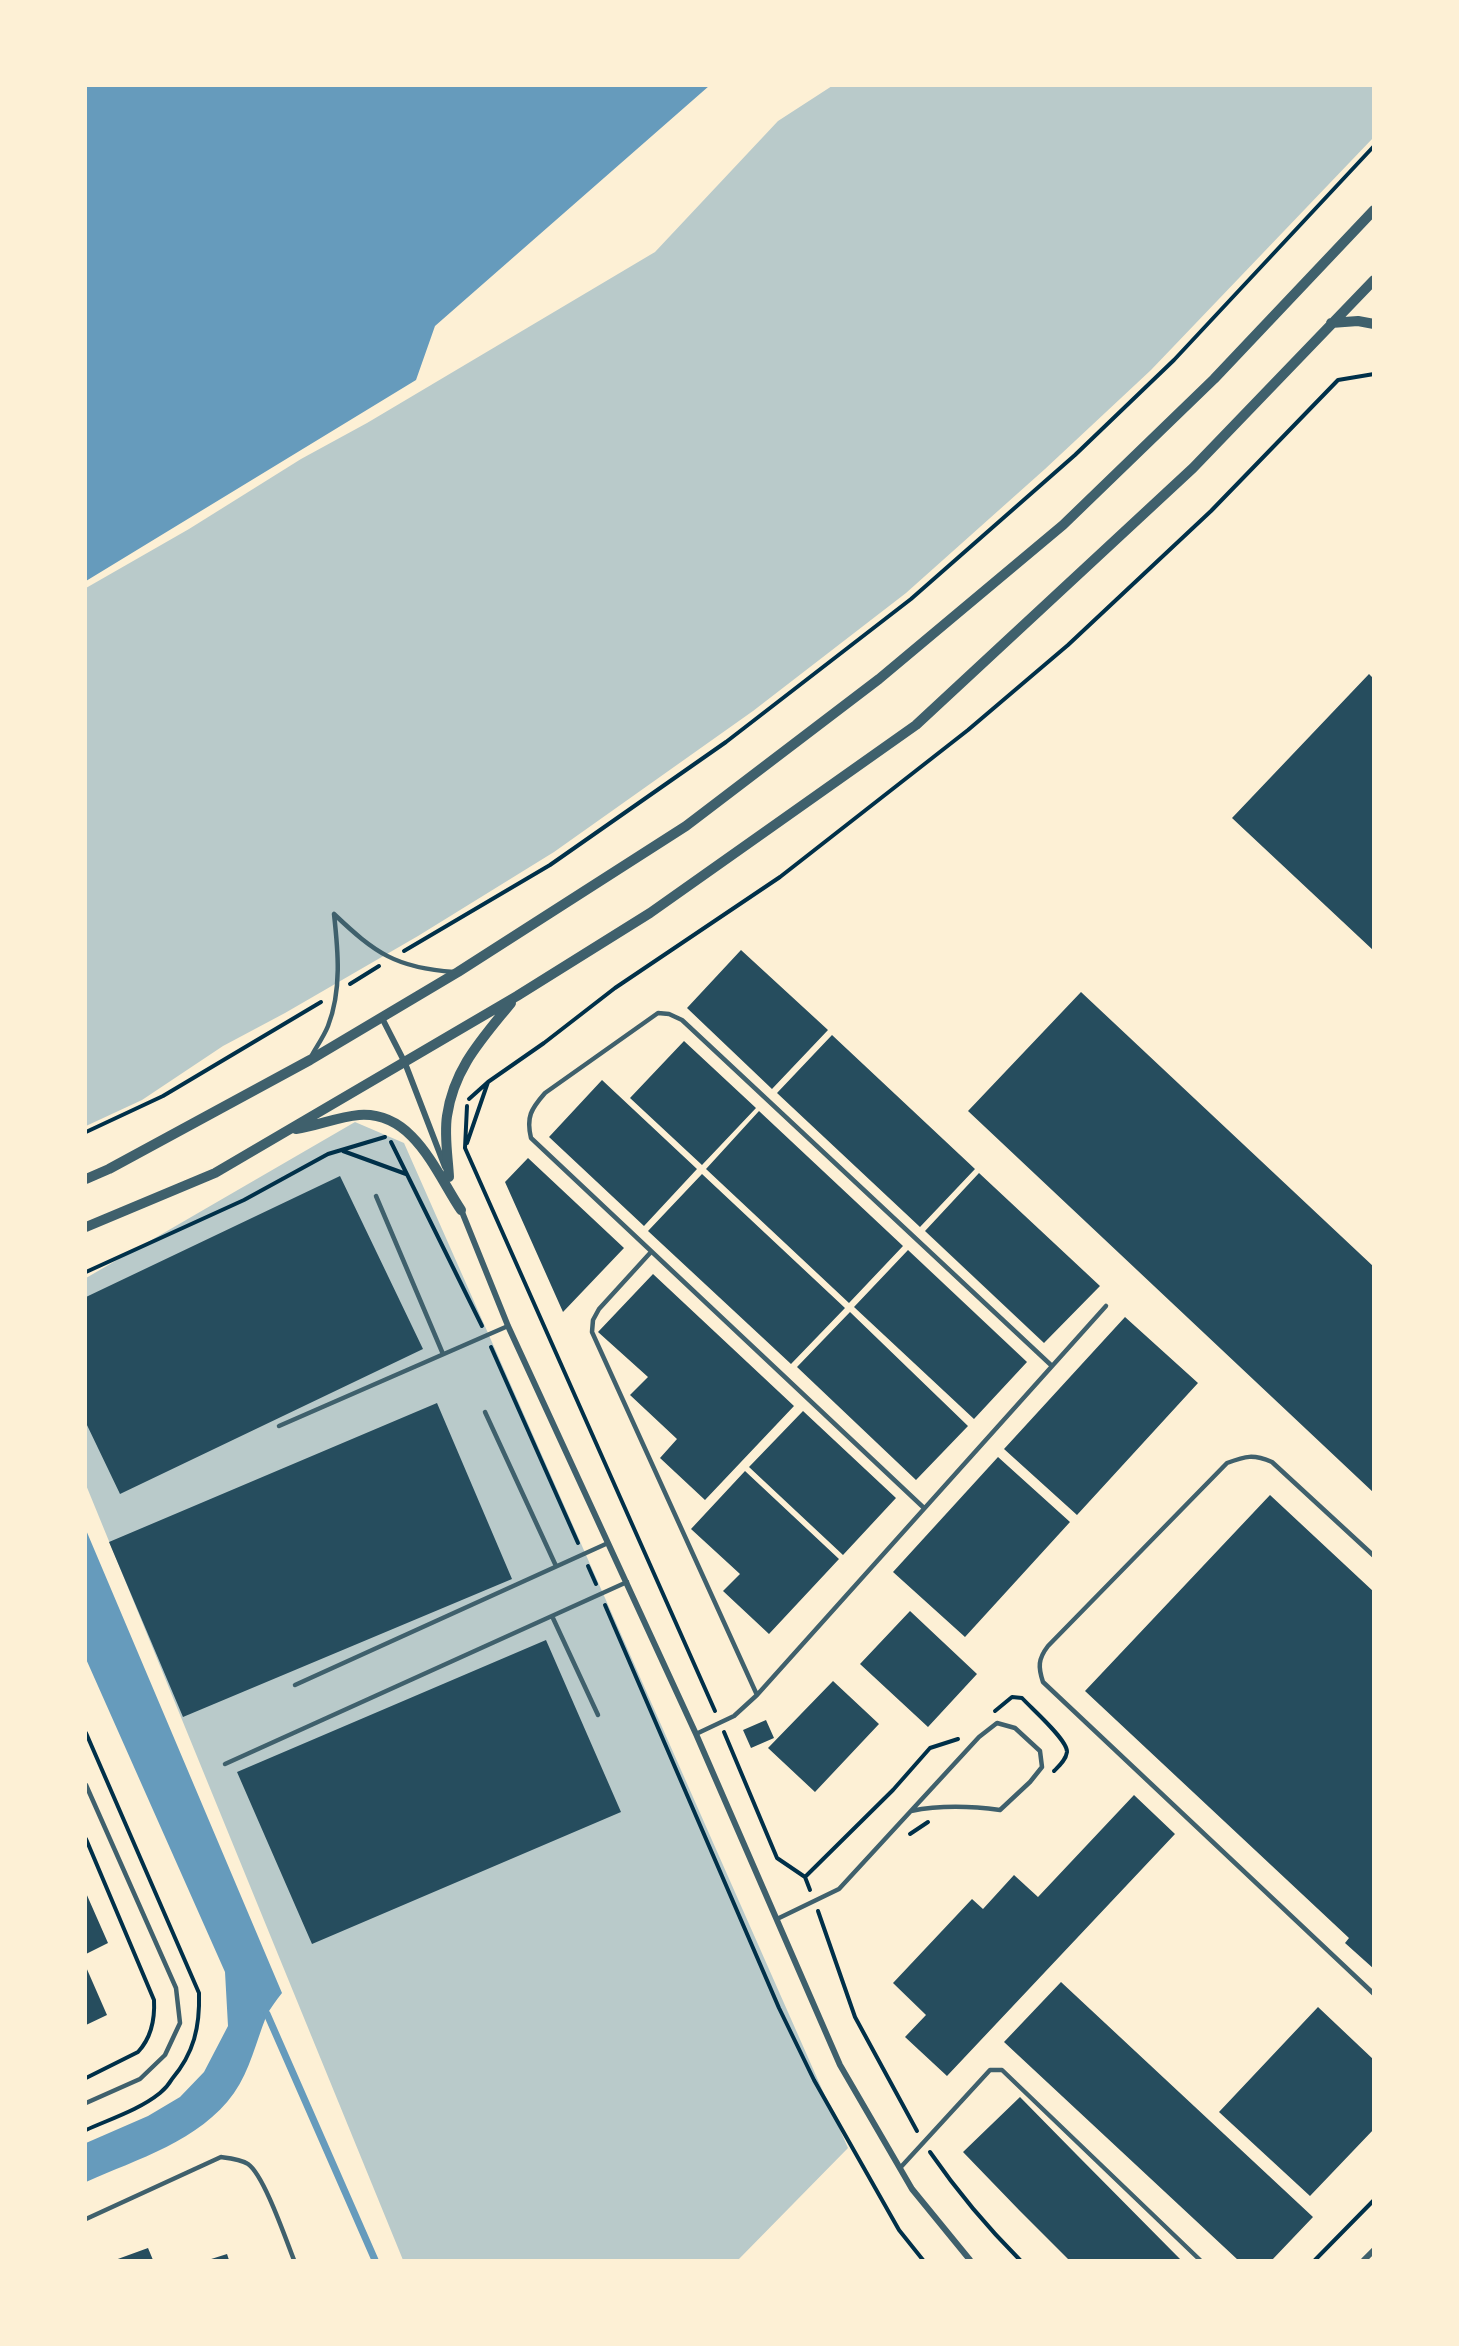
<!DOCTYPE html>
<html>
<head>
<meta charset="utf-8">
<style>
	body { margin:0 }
	#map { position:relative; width:1459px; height:2346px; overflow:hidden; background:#fdf0d5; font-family:"Golos Text",sans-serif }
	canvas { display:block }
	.frame { position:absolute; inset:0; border:87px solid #fdf0d5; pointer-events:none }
</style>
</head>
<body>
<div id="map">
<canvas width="1459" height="2346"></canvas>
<div class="frame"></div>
</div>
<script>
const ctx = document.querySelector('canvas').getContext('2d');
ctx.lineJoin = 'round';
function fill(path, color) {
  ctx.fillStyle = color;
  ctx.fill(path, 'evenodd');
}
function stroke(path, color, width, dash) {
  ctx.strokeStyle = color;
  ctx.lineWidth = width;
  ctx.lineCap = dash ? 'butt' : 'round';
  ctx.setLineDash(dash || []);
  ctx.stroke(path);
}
fill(new Path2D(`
	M832,86H1373V138L1151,370L1045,469L906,593L753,711L554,852L418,936L285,1013L223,1046L142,1100L86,1126V588L189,529L301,459L367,423L655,252L778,121Z
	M355,1122L404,1143L848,2148L738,2260H403L86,1485V1278Z`), '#b9caca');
fill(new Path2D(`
	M86,86H709L435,326L416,380L86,581Z
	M86,1530L282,1993C276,2001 270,2008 266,2017C256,2042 250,2070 234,2093C200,2141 137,2159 86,2182V2143L148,2116L180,2097L204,2072L228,2026L225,1972L86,1659Z`), '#669bbc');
stroke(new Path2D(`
	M267,2014L375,2260`), '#669bbc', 7);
fill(new Path2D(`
	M1369,674L1374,679V951L1232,818Z
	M741,950L828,1030L772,1089L687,1008Z
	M1081,992L1374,1267V1493L968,1111Z
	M832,1035L975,1169L920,1227L777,1093Z
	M684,1041L756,1108L702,1165L630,1098Z
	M602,1080L697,1169L644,1226L549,1137Z
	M759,1111L903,1246L849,1303L706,1169Z
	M528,1158L624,1248L563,1312L505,1182Z
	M979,1173L1100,1286L1044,1343L925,1231Z
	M702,1174L845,1308L791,1364L648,1231Z
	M340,1176L423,1349L120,1494L86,1423V1297Z
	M908,1250L1027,1362L974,1419L854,1307Z
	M653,1274L794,1406L705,1500L660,1458L677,1439L630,1395L648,1377L598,1332Z
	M850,1312L968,1426L916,1480L797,1367Z
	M1125,1317L1198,1383L1077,1515L1004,1449Z
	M437,1403L512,1579L183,1717L109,1542Z
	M803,1411L896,1498L843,1555L749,1467Z
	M998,1457L1070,1522L965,1637L893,1572Z
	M745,1471L839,1559L769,1634L723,1591L740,1574L691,1529Z
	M1270,1495L1374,1592V1969L1345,1943L1349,1938L1085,1691Z
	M910,1611L977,1674L928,1727L860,1664Z
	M546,1640L621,1812L312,1944L237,1772Z
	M833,1681L879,1724L815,1792L768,1748Z
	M766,1720L774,1738L751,1748L743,1730Z
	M1134,1795L1175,1834L947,2076L905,2037L926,2015L893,1983L972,1899L983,1909L1014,1875L1038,1897Z
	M86,1893L108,1943L86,1954Z
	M86,1967L107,2015L86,2025Z
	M1061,1982L1313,2217L1272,2260H1238L1004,2042Z
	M1318,2007L1374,2060V2129L1310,2196L1219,2112Z
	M1020,2097L1076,2154L1181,2260H1069L1019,2210L963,2152Z
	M148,2248L153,2260H115Z
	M227,2254L229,2260H208Z`), '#264d5e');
stroke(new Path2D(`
	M404,951L550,865L726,742L911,599L1075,455L1174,360L1374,146
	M350,984L379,966
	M469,1099L488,1082L544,1043L615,988L780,877L968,730L1068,645L1211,511L1338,380L1374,374
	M467,1106L465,1148L715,1711
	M86,1132L163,1096L321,1002
	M391,1142L482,1326
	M467,1143L488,1082
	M343,1151L406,1174
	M86,1272L244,1200L328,1154L385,1137
	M491,1347L578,1543
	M588,1566L596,1584
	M605,1605L779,2008L814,2080L899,2230L923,2260
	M995,1711L1012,1697L1022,1698C1031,1708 1068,1740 1067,1752C1066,1760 1059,1766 1054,1771
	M724,1732L777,1858L805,1877L810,1890
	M86,1733L199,1993C200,2027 194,2053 172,2079C169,2084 165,2089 160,2093C139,2110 110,2119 86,2130
	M910,1834L928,1822
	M86,1839L154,2000C155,2019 151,2038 138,2052L86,2078
	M805,1877L893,1790L930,1748L958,1739
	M818,1911L855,2017L917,2131
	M930,2152C957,2191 987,2227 1020,2260
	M1315,2260L1374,2200`), '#003049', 4);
stroke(new Path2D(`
	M334,914C375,953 396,968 454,972
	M312,1055C317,1046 324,1036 328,1026C342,990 338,950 334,914
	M376,1196L443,1354
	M651,1252L599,1309L593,1320L592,1332L757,1695
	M485,1412L556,1566
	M279,1426L508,1326
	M924,1508L531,1138C526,1117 531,1109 545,1093L658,1013L669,1014L682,1020L1052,1366
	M1374,1556L1272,1462C1253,1454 1246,1456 1227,1463L1048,1646C1038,1659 1038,1667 1043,1682L1374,1994
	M552,1616L598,1715
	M295,1685L608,1543
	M696,1734L734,1716L757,1695L1106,1306
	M225,1764L627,1582
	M86,1785L176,1988L180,2023L165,2055L140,2079L86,2103
	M777,1919L839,1889L979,1737L997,1723L1015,1728L1040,1751L1042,1767L1030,1782L1000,1810C970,1806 941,1805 911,1811
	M900,2168L990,2070H1002L1200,2260
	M86,2219L221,2157C230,2158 241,2159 248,2164C264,2175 286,2240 294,2260`), '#3f606c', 4.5);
stroke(new Path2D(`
	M382,1018L405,1063L445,1167
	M460,1207L508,1326L696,1734L840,2065L912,2189L970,2260
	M1364,2260L1374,2250`), '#3f606c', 6);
stroke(new Path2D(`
	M1331,323L1358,321L1374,324
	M296,1129C317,1126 337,1117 359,1115C414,1111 436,1173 461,1210
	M449,1177C448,1158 444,1135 447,1116C454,1068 482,1039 511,1003
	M86,1179L109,1169L310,1060L458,972L686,826L879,679L1063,525L1214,379L1374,210
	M86,1227L215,1173L517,996L650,913L916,725L1193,468L1374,280`), '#3f606c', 10);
</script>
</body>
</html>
